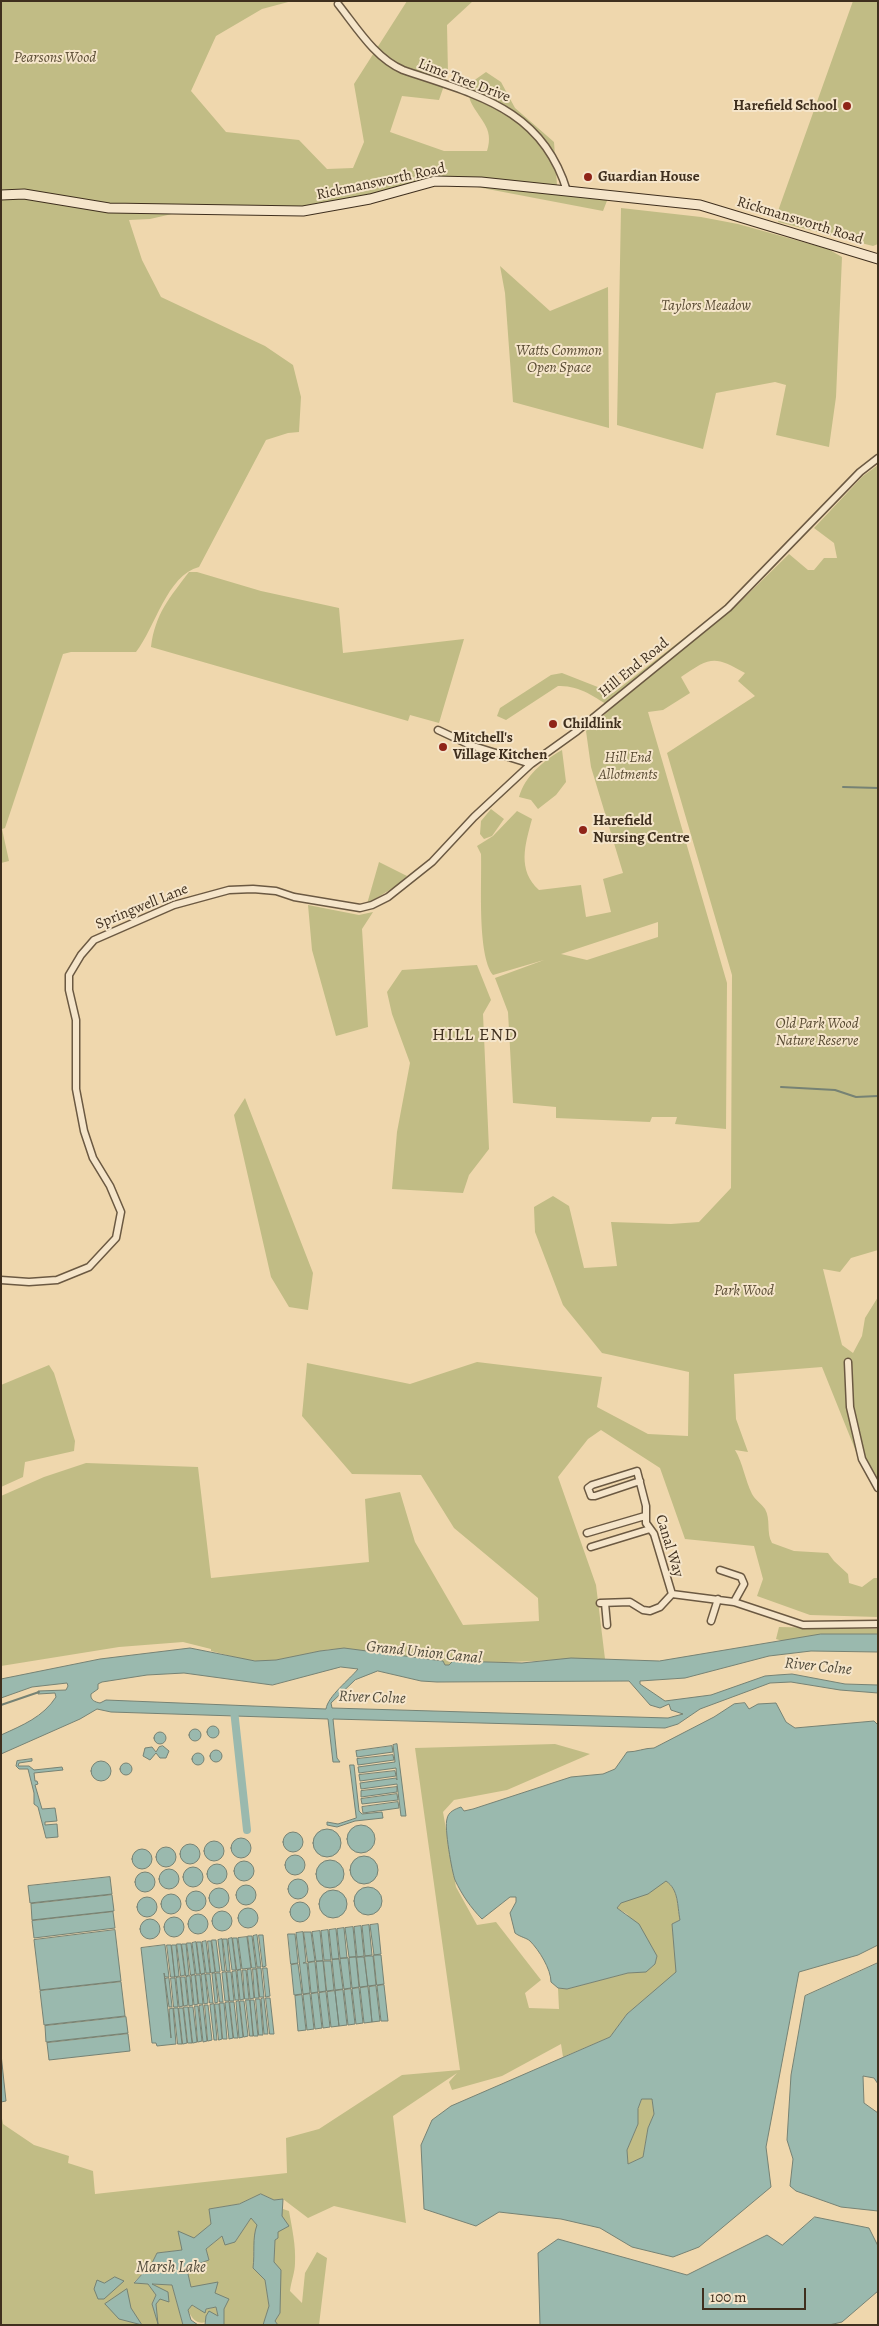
<!DOCTYPE html>
<html>
<head>
<meta charset="utf-8">
<style>
	body { margin:0 }
	#map { position:relative; width:879px; height:2326px; overflow:hidden; background:#efd7ad; font-family:Alegreya,serif }
	canvas { display:block }
	.frame { position:absolute; inset:0; border:2px solid #3f2f1e; pointer-events:none }
	.scale { position:absolute; left:702px; top:2288px; width:104px; height:22px; box-sizing:border-box; border:2px solid #3f2f1e; border-top:0; padding-left:6px; font-size:15px; line-height:18px; white-space:nowrap; color:#3f2f1e; -webkit-text-stroke:4px #f5e5ca; paint-order:stroke }
</style>
</head>
<body>
<div id="map">
<canvas width="879" height="2326"></canvas>
<div class="frame"></div>
<div class="scale">100 m</div>
</div>
<script>
const ctx = document.querySelector('canvas').getContext('2d');
ctx.lineJoin = 'round';
function fill(path, color) {
  ctx.fillStyle = color;
  ctx.fill(path, 'evenodd');
}
function stroke(path, color, width, dash) {
  ctx.strokeStyle = color;
  ctx.lineWidth = width;
  ctx.lineCap = dash ? 'butt' : 'round';
  ctx.setLineDash(dash || []);
  ctx.stroke(path);
}
function drawText(font, color, halo, rows, align = 'center') {
  ctx.font = font + ' Alegreya,serif';
  ctx.lineWidth = 4;
  ctx.setLineDash([]);
  ctx.textBaseline = 'middle';
  ctx.strokeStyle = halo;
  ctx.fillStyle = color;
  for (const [text, x, y, turn = 0] of rows) {
    ctx.save();
    ctx.translate(x, y);
    ctx.rotate((+turn || 0) * Math.PI / 180);
    ctx.textAlign = isNaN(turn) ? turn : align;
    if (halo) ctx.strokeText(text, 0, 0);
    ctx.fillText(text, 0, 0);
    ctx.restore();
  }
}
fill(new Path2D(`
	M1,1H292L262,9L216,36L191,91L226,132L299,140L327,169L353,168L364,142L354,84L407,1H473L447,25L448,74L439,100L402,96L390,132L444,151H487C495,127 478,119 470,100C469,96 469,89 469,84L486,72L501,82L515,108L554,142L557,185L610,193L603,211L435,179L331,206L194,209L150,219L129,220L142,260L161,297L265,346L293,365L301,397L299,432L288,433L266,440L199,567C167,575 155,628 136,652H71L63,654L5,828L2,829L9,861L1,863Z
	M853,1H878V244L873,246L778,222V211Z
	M621,208L701,217L738,224L828,249L842,257L836,397L829,447L776,435L786,385L775,382L716,393L703,449L617,425Z
	M500,266L550,311L608,287L609,428L513,402L505,293Z
	M878,465V1250L851,1258L840,1272L823,1269L842,1345L853,1353L862,1336L865,1318L878,1297V1492L859,1459L822,1367L734,1374L736,1419L748,1452L735,1450C743,1463 745,1480 752,1494C755,1500 761,1503 765,1509C771,1519 766,1533 772,1543L794,1551L828,1553L834,1561L848,1574L849,1583L862,1587L874,1578H878V1617L810,1615L757,1596L763,1579L754,1546L685,1539L660,1468L601,1430L588,1439L558,1477L596,1585L605,1659C554,1658 504,1665 453,1661L449,1666L331,1649L266,1662L246,1660L211,1651V1649L183,1642L119,1647L1,1666V1496L44,1477L86,1463L198,1467L211,1578L369,1562L365,1499L400,1492L415,1542L463,1625L539,1621L538,1598L454,1528L421,1475L352,1474L302,1416L307,1363L410,1384L477,1362L602,1377L597,1407L648,1434L688,1436L689,1372L602,1353L563,1305L535,1232L534,1207L553,1196L569,1206L584,1268L617,1266L611,1222L671,1224L699,1222L731,1188L732,975L667,753L755,696L738,681L745,673C714,655 710,657 681,677L690,693L663,710L648,712L727,983L726,1129L675,1124L677,1117H652L650,1122L556,1118V1107L513,1103L508,1012L495,978L544,960L493,975C477,955 482,882 481,854L477,846L493,836L517,811L532,819C525,845 517,870 539,890L581,885L586,917L611,912L603,879L623,873L591,767L586,731L612,708C595,697 579,685 558,686L506,720L497,716L500,708L551,675L562,673L613,693L719,611L738,604L789,554L808,570H814L824,558H837L834,543L814,528L863,476ZM658,922V937L587,960L561,954Z
	M189,572H197L261,591L339,608L343,653L464,639L439,723L410,715L408,721L151,647C155,614 170,597 189,572Z
	M562,750L566,782L556,795L538,809L531,800L519,797C525,776 543,761 562,750Z
	M491,809L504,819L492,836L484,839L480,834L481,821Z
	M379,862L407,876L399,884L367,904Z
	M308,905L359,915L373,912L362,929L368,1027L336,1036L312,950Z
	M477,965L491,1000L483,1014L489,1149L469,1175L463,1193L392,1189L397,1132L410,1063L392,1014L387,992L402,970Z
	M245,1098L313,1273L308,1310L289,1307L271,1277L234,1115Z
	M49,1365L54,1373L75,1441L74,1451L25,1462L23,1477L1,1487V1385Z
	M779,1627L878,1629V1648L796,1645L776,1639Z
	M555,1744L590,1754L507,1790L454,1800L443,1812L456,1887L477,1925L496,1922L541,1980L525,1993L529,2008L559,2009L558,1988L567,1989L628,1973L646,1971L655,1964L657,1956L627,1914L617,1908L621,1903L666,1881C679,1890 677,1906 680,1920L672,1924L677,1972L627,2014L610,2037L563,2057L561,2044L502,2076L452,2090L449,2082L457,2073L393,2116L406,2223L334,2206L308,2218L283,2199L274,2200L261,2194L239,2204L209,2209L211,2224L182,2250L157,2253L152,2263L134,2282L148,2284L156,2295L152,2304L157,2320L156,2304L160,2298L151,2284L172,2285L183,2325H1V2113L3,2124L34,2145L69,2156L68,2163L93,2171L95,2194L287,2173L286,2138L319,2129L402,2075L460,2070L415,1748Z
	M642,2099H652L654,2114L648,2128L643,2157L628,2164L627,2150L638,2124V2109Z
	M283,2209L289,2211C292,2228 296,2246 295,2263C295,2272 291,2282 290,2291L302,2303L305,2273L317,2252L327,2258L319,2325H278L275,2321L280,2313L274,2262L275,2240Z
	M251,2218L258,2225C252,2238 255,2253 253,2268L265,2280L269,2306L263,2325H224V2309L191,2287L188,2274L195,2265L209,2260L206,2249L222,2236L235,2242Z
	M191,2305L205,2312L206,2309L216,2307L218,2317C203,2325 195,2326 188,2310Z`), '#c1bc85');
const water = new Path2D(`
	M821,1634H878V1652L811,1651L769,1656L685,1678L640,1681V1684L665,1701L711,1695L765,1676L777,1675L792,1674L845,1684L878,1685V1693L840,1690L791,1682L770,1683L700,1709L678,1724L665,1728L333,1719L337,1758L340,1762H333L328,1719L111,1712L97,1709L80,1719L1,1754V1735C23,1725 43,1717 56,1697L55,1693L38,1694V1691L66,1690L68,1686L67,1683L32,1687L1,1698V1679L100,1659L190,1648L255,1661L276,1660L320,1651L344,1648L443,1661L445,1665H449L453,1661L522,1663L571,1658L659,1661ZM341,1667L358,1669C349,1680 328,1696 326,1709L106,1700L100,1703C95,1702 90,1700 91,1694L98,1689V1684L102,1682L147,1675L184,1673L272,1685ZM378,1671L421,1681L437,1682L629,1681L650,1705L660,1708L669,1704L671,1710L683,1714L668,1718L332,1708L331,1703L355,1680Z
	M745,1703L749,1709L758,1704L776,1703L786,1722L795,1728L874,1721L878,1725V1945L858,1955L799,1972L766,2147L771,2187L699,2247L673,2257L632,2247L600,2228L561,2219L499,2212L476,2226L424,2209L421,2145L432,2120L451,2106L610,2037L627,2014L676,1972L672,1924L680,1920C677,1905 679,1890 666,1881L648,1894L621,1903L617,1908L639,1924L657,1956L655,1964L646,1972L628,1973L567,1989L558,1988L551,1982C551,1969 539,1950 530,1941C527,1938 520,1937 515,1933L510,1913L516,1902V1897H510L482,1919C471,1908 462,1895 455,1880C452,1872 444,1827 447,1819C448,1812 455,1809 461,1807L464,1811L473,1809L571,1777L603,1774L615,1769L627,1752C637,1752 644,1748 654,1748L714,1717L734,1704ZM642,2099H652L654,2114L648,2128L643,2157L628,2164L627,2150L638,2124V2109Z
	M207 1732a6 6 0 1 1 12 0a6 6 0 1 1-12 0Z
	M189 1735a6 6 0 1 1 12 0a6 6 0 1 1-12 0Z
	M154 1738a6 6 0 1 1 12 0a6 6 0 1 1-12 0Z
	M397,1744L406,1816H401L397,1784L361,1789L360,1783L396,1778L397,1780L396,1768L359,1773L358,1767L395,1762L393,1745Z
	M163,1746L169,1751L166,1758H160L156,1753L150,1760L143,1756L145,1748L152,1747L156,1752L159,1747Z
	M392,1746L393,1752L357,1757L356,1751Z
	M210 1756a6 6 0 1 1 12 0a6 6 0 1 1-12 0Z
	M192 1759a6 6 0 1 1 12 0a6 6 0 1 1-12 0Z
	M393,1755L394,1760L358,1765L357,1759Z
	M32,1759V1761L19,1763L18,1766H29L34,1770L62,1767L63,1770L34,1773L35,1781H37L38,1784L35,1785L42,1809L55,1808L57,1821L45,1822V1825L57,1824L58,1837L46,1838L38,1807L34,1804V1793L28,1769H19L16,1766L17,1761Z
	M91 1771a10 10 0 1 1 20 0a10 10 0 1 1-20 0Z
	M120 1769a6 6 0 1 1 12 0a6 6 0 1 1-12 0Z
	M350,1765H354L359,1811L362,1814L382,1812L383,1818L355,1821L337,1827L327,1825V1822L338,1824L356,1818Z
	M395,1771L396,1776L360,1781L359,1775Z
	M397,1787V1792L361,1797V1791Z
	M397,1794L398,1800L362,1804L361,1799Z
	M398,1802L399,1808L363,1813L362,1807Z
	M347 1839a14 14 0 1 1 28 0a14 14 0 1 1-28 0Z
	M313 1843a14 14 0 1 1 28 0a14 14 0 1 1-28 0Z
	M283 1842a10 10 0 1 1 20 0a10 10 0 1 1-20 0Z
	M231 1848a10 10 0 1 1 20 0a10 10 0 1 1-20 0Z
	M204 1851a10 10 0 1 1 20 0a10 10 0 1 1-20 0Z
	M180 1854a10 10 0 1 1 20 0a10 10 0 1 1-20 0Z
	M156 1857a10 10 0 1 1 20 0a10 10 0 1 1-20 0Z
	M132 1859a10 10 0 1 1 20 0a10 10 0 1 1-20 0Z
	M285 1865a10 10 0 1 1 20 0a10 10 0 1 1-20 0Z
	M350 1870a14 14 0 1 1 28 0a14 14 0 1 1-28 0Z
	M316 1874a14 14 0 1 1 28 0a14 14 0 1 1-28 0Z
	M234 1871a10 10 0 1 1 20 0a10 10 0 1 1-20 0Z
	M207 1874a10 10 0 1 1 20 0a10 10 0 1 1-20 0Z
	M183 1877a10 10 0 1 1 20 0a10 10 0 1 1-20 0Z
	M159 1879a10 10 0 1 1 20 0a10 10 0 1 1-20 0Z
	M135 1882a10 10 0 1 1 20 0a10 10 0 1 1-20 0Z
	M110,1877L112,1894L30,1903L28,1886Z
	M288 1889a10 10 0 1 1 20 0a10 10 0 1 1-20 0Z
	M236 1895a10 10 0 1 1 20 0a10 10 0 1 1-20 0Z
	M354 1901a14 14 0 1 1 28 0a14 14 0 1 1-28 0Z
	M209 1898a10 10 0 1 1 20 0a10 10 0 1 1-20 0Z
	M319 1904a14 14 0 1 1 28 0a14 14 0 1 1-28 0Z
	M186 1901a10 10 0 1 1 20 0a10 10 0 1 1-20 0Z
	M161 1904a10 10 0 1 1 20 0a10 10 0 1 1-20 0Z
	M112,1895L114,1911L32,1920L31,1904Z
	M137 1907a10 10 0 1 1 20 0a10 10 0 1 1-20 0Z
	M290 1912a10 10 0 1 1 20 0a10 10 0 1 1-20 0Z
	M238 1918a10 10 0 1 1 20 0a10 10 0 1 1-20 0Z
	M212 1921a10 10 0 1 1 20 0a10 10 0 1 1-20 0Z
	M113,1912L115,1928L34,1938L32,1921Z
	M188 1924a10 10 0 1 1 20 0a10 10 0 1 1-20 0Z
	M164 1927a10 10 0 1 1 20 0a10 10 0 1 1-20 0Z
	M140 1929a10 10 0 1 1 20 0a10 10 0 1 1-20 0Z
	M378,1924L381,1954L374,1955L370,1925Z
	M369,1925L372,1955L365,1956L362,1926Z
	M361,1926L364,1956L357,1957L354,1927Z
	M353,1927L356,1957H349L345,1928Z
	M344,1928L347,1958H340L337,1929Z
	M336,1929L339,1959H332L329,1930Z
	M115,1930L121,1981L40,1990L34,1940Z
	M328,1930L331,1960H324L321,1931Z
	M320,1931L323,1961H316L312,1932Z
	M303,1932L306,1962L303,1963H307L310,1993L303,1994L296,1933Z
	M304,1932H311L315,1961L308,1962Z
	M288,1934H295L298,1963L291,1964Z
	M257,1935L261,1967H257L253,1936Z
	M259,1935H263L266,1966L263,1967Z
	M248,1936H252L256,1968H252Z
	M247,1937L251,1968L242,1969L238,1938Z
	M232,1938L236,1970H232L228,1939Z
	M233,1938H237L241,1969L237,1970Z
	M222,1939L225,1971H222L218,1940Z
	M223,1939H227L230,1971H227Z
	M212,1940H216L220,1972H216Z
	M206,1941L210,1973H206L202,1942Z
	M208,1941H211L215,1972L211,1973Z
	M196,1942L200,1974H196L192,1943Z
	M197,1942H201L205,1973L201,1974Z
	M187,1943H191L195,1974L191,1975Z
	M177,1944H181L185,1975L181,1976Z
	M182,1944H186L189,1975L186,1976Z
	M165,1945L169,1977H165L164,1973L171,2038L169,2009L173,2008L176,2044L157,2046L156,2043H152L141,1948Z
	M167,1945H171L175,1977H171Z
	M172,1945H176L179,1976L175,1977Z
	M374,1955H381L384,1984L377,1985Z
	M365,1956H373L376,1985L368,1986Z
	M356,1957L359,1987L352,1988L349,1958Z
	M357,1957H364L368,1986L360,1987Z
	M348,1958L351,1988L344,1989L340,1959Z
	M339,1959L343,1989L335,1990L332,1960Z
	M323,1961L326,1991L319,1992L316,1962Z
	M324,1961H331L334,1990L327,1991Z
	M315,1962L318,1992L311,1993L308,1963Z
	M878,1963V2084L874,2078L863,2076L864,2103L878,2113V2211L841,2207L796,2191L790,2186L793,2159L787,2140L791,2075L805,1996Z
	M298,1964L302,1994L294,1995L291,1965Z
	M257,1968H261L264,1997H260Z
	M263,1968H267L270,1996L266,1997Z
	M251,1969L254,1998L250,1999L247,1970Z
	M253,1969H256L259,1998H255Z
	M241,1970L244,1999L240,2000L237,1971Z
	M243,1970H246L249,1999H245Z
	M236,1971L239,2000H235L232,1972Z
	M226,1972L229,2001H225L222,1973Z
	M227,1972H231L234,2001H230Z
	M215,1973L218,2002L215,2003L212,1974Z
	M216,1973H220L223,2002H220Z
	M205,1974L208,2003L204,2004L201,1975Z
	M206,1974H210L213,2003H210Z
	M195,1975L198,2004L194,2005L191,1976Z
	M196,1975H200L203,2004H199Z
	M190,1976L193,2005L189,2006L186,1977Z
	M180,1977L183,2006L179,2007L176,1978Z
	M181,1977H185L188,2005L184,2006Z
	M169,1978L172,2007H169L165,1979Z
	M171,1978H175L178,2007H174Z
	M121,1982L125,2016L44,2025L40,1991Z
	M384,1985L388,2021H381L377,1986Z
	M376,1986L380,2021L372,2022L369,1987Z
	M368,1987L372,2022L364,2023L360,1988Z
	M359,1988L363,2023L356,2024L352,1989Z
	M351,1989L355,2024L348,2025L344,1990Z
	M343,1990L347,2025L339,2026L335,1991Z
	M335,1991L339,2026L331,2027L327,1992Z
	M326,1992L330,2027L323,2028L319,1993Z
	M318,1993L322,2028L315,2029L311,1994Z
	M310,1994L314,2029L307,2030L303,1995Z
	M302,1995L306,2030L298,2031L295,1996Z
	M264,1998L268,2034H264L261,1999Z
	M266,1998H270L274,2034H270Z
	M256,1999H260L263,2035H259Z
	M246,2000H250L253,2036H250Z
	M250,2000H254L258,2036H254Z
	M239,2001L243,2037L239,2038L236,2002Z
	M240,2001H244L248,2036L244,2037Z
	M229,2002L233,2038L229,2039L225,2003Z
	M230,2002H234L238,2038H234Z
	M220,2003H224L227,2039H223Z
	M214,2004L217,2040H214L210,2005Z
	M215,2004H219L222,2039L219,2040Z
	M203,2005L207,2041L203,2042L199,2006Z
	M205,2005H208L212,2040L208,2041Z
	M195,2006H198L202,2041L198,2042Z
	M184,2007H188L192,2043H188Z
	M189,2007H193L197,2042L193,2043Z
	M174,2008H178L182,2044H178Z
	M179,2008H183L187,2043L183,2044Z
	M126,2017L128,2033L46,2042L45,2026Z
	M128,2034L130,2051L49,2060L47,2043Z
	M1,2054L6,2101L1,2102Z
	M261,2194L274,2200L283,2199L282,2216L289,2226L278,2232V2238L275,2240L274,2262L281,2270L280,2313L275,2321L278,2325H263L269,2306L265,2280L253,2268C255,2253 252,2238 257,2225L251,2218L235,2242L225,2245L222,2236L206,2249L209,2260L195,2265L188,2274L191,2287L218,2282L215,2293L229,2299L224,2309V2325H205L206,2316L209,2311L218,2316L216,2307L206,2309L205,2313L192,2305L188,2310L191,2320L198,2325H183L172,2285L152,2284L168,2292L169,2302L160,2299L156,2304L158,2324L152,2304L156,2295L148,2284L134,2283L152,2263L157,2253L182,2250L178,2231L194,2238L211,2224L209,2209L239,2204Z
	M815,2217L869,2228L878,2246V2291L842,2322L829,2325H540L538,2253L558,2239L687,2275L767,2235L782,2245Z
	M115,2277L124,2281L104,2299H98L94,2289L97,2280L104,2283Z
	M127,2289L131,2308L142,2325L119,2319L105,2304Z`);
fill(water, '#9ab9ae');
stroke(water, '#768274', 1);
stroke(new Path2D(`
	M843,787L878,788
	M781,1087L835,1090L856,1097L878,1096
	M1,1705L39,1692`), '#768274', 2);
stroke(new Path2D(`
	M234,1710L247,1830`), '#9ab9ae', 8);
const street = new Path2D(`
	M338,4C357,28 375,58 403,70C476,95 542,108 567,191
	M438,730L470,745L531,764
	M1,1280L29,1282L57,1280L89,1267L116,1238L121,1212L110,1186L93,1158L84,1131L76,1089V1020L69,990V975L81,955L94,940L174,905L229,890L253,889L276,891L294,897L360,908L372,905L388,897L432,862L474,817L531,764L577,731L728,608L860,472L878,458
	M848,1362L850,1407L862,1459L878,1488
	M640,1481L595,1496H591L588,1488L592,1485L637,1471L646,1506V1523L654,1534L672,1594
	M587,1533L645,1516
	M591,1547L650,1529
	M720,1570L741,1577L744,1584L734,1602
	M600,1603L630,1602L643,1610L650,1611L660,1607L672,1594L734,1602L803,1625L878,1624
	M605,1603L607,1625
	M711,1621L718,1599`);
const secondary = new Path2D(`
	M1,195L24,194L109,208L303,211L370,199L435,181L481,182L700,205L878,259`);
stroke(street, '#6b5942', 9);
stroke(secondary, '#3f2f1e', 11);
stroke(street, '#f5e5ca', 6);
stroke(secondary, '#f5e5ca', 9);
for (const [x, y, r, color] of [
	[847,106,5,"#8f2418"],
	[588,177,5,"#8f2418"],
	[553,724,5,"#8f2418"],
	[443,747,5,"#8f2418"],
	[583,830,5,"#8f2418"]
]) {
  const dot = new Path2D();
  dot.arc(x, y, r, 0, 2 * Math.PI);
  ctx.fillStyle = color;
  ctx.fill(dot);
  stroke(dot, '#f5e5ca', 2);
}
drawText('italic 15px', '#594b33', '#f5e5ca', [
	["Pearsons Wood",55,58],
	["Taylors Meadow",706,306],
	["Watts Common",559,351],
	["Open Space",559,368],
	["Hill End",628,758],
	["Allotments",628,775],
	["Old Park Wood",817,1024],
	["Nature Reserve",817,1041],
	["Park Wood",744,1291]
]);
drawText('15px', '#3f2f1e', '#f5e5ca', [
	["Lime Tree Drive",464,81,21],
	["Rickmansworth Road",381,182,-12],
	["Rickmansworth Road",800,221,17],
	["Hill End Road",634,668,-39],
	["Springwell Lane",142,907,-22],
	["Canal Way",669,1546,73]
]);
drawText('bold 15px', '#3f2f1e', '#f5e5ca', [
	["Harefield School",837,106,"right"],
	["Guardian House",598,177],
	["Childlink",563,724],
	["Mitchell's",453,738],
	["Village Kitchen",453,755],
	["Harefield",593,821],
	["Nursing Centre",593,838]
], 'left');
drawText('italic 16px', '#514b3b', '#f5e5ca', [
	["Grand Union Canal",424,1653,6],
	["River Colne",818,1667,6],
	["River Colne",372,1698,2],
	["Marsh Lake",171,2268]
]);
ctx.letterSpacing = '1px';
drawText('18px', '#3f2f1e', '#f5e5ca', [
	["HILL END",475,1036]
]);
ctx.letterSpacing = '0px';
</script>
</body>
</html>
